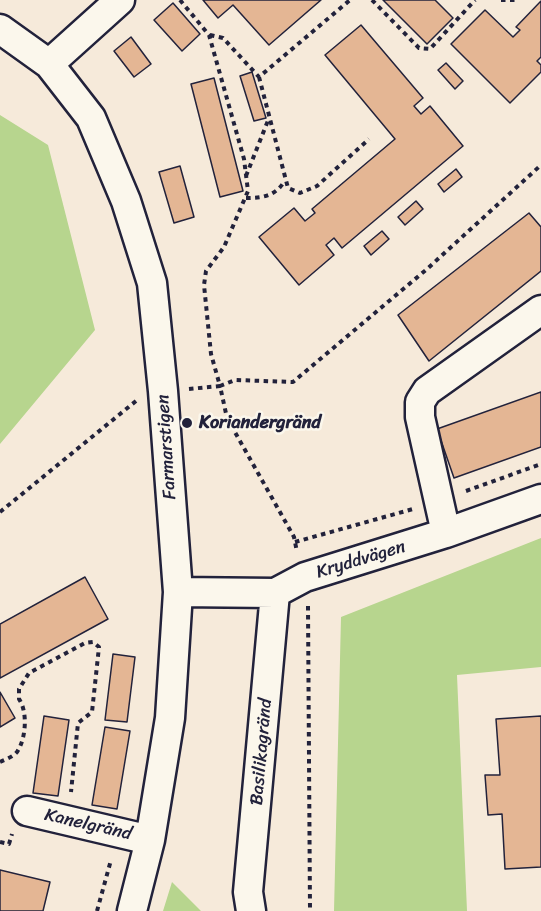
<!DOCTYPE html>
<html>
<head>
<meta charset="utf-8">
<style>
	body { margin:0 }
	canvas { display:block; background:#f6eada }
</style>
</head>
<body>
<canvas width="541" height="911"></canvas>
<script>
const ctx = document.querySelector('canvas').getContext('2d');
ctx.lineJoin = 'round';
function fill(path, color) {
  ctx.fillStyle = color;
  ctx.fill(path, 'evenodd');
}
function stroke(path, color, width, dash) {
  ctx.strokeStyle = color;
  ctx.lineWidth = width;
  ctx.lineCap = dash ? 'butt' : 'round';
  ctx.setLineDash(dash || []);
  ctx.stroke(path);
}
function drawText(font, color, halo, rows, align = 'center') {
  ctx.font = font + ' Sriracha,sans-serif';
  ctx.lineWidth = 5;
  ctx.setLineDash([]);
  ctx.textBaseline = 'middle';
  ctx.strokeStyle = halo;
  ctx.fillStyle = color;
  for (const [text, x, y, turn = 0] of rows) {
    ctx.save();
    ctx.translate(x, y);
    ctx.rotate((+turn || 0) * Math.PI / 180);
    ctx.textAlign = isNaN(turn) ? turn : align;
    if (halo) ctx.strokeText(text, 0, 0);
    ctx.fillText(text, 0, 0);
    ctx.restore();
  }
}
fill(new Path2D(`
	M0,115L48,145L95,330L0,444Z
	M541,538V667L457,675L467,911H334L341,617Z
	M172,882L201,911H163Z`), '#b7d58e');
const building = new Path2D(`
	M203,0H321L269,45L233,5L218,18Z
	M383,0H435L453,18L427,44Z
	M541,1V57L537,61L541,65V72L510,103L451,44L485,10L513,37L520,30L516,27Z
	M173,3L200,34L182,51L154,20Z
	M361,25L423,98L414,106L421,114L430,106L463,146L342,248L334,238L326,245L334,255L299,285L259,237L294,208L305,221L315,213L312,209L395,139L325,55Z
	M131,37L151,64L134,77L114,51Z
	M446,63L463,81L455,89L438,70Z
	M252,72L266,118L254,121L240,76Z
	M214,78L243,191L220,197L191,84Z
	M180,166L194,217L174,223L159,172Z
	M456,169L462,177L444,192L438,184Z
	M416,201L423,209L405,225L398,217Z
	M529,213L541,227V271L429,361L398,315Z
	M382,231L389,239L371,255L364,246Z
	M541,392V447L454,478L437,429Z
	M85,577L108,619L0,678V624Z
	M113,654L135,657L127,722L105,720Z
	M0,692L15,718L0,727Z
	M44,716L69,720L58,796L33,793Z
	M541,716V867L505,869L502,814L488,815L485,775H500L496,719Z
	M105,727L130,731L117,809L92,805Z
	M0,870L50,882L43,911H0Z`);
fill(building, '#e4b694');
stroke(building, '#22223b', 1.5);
const minor = new Path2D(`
	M0,29L49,64L91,118L126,201L152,283L163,391L178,592L170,718L150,840L132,911
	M49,64L120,0
	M446,533L420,417V402L427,391L541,310
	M178,592L275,593L305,577L446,533L541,499
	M27,811L150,840
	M251,911L248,892L275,593`);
stroke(minor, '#22223b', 33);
stroke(new Path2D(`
	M180,0L209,35L244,159L248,191L224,247L206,271L204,285L211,354L220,386L235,380L293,382L427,269L541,165
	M372,0L419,48L430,49L475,0
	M501,0H518
	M210,35L223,38L259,77L350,0
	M259,77L288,188L300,193L317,186L369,139
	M246,176L269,118
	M246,198C262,198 275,196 284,182
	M189,389L220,386L227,418L294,537L297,552
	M466,491L541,464
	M0,512L136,401
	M295,542L413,509
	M308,606L310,911
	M0,762C6,759 13,757 17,752C26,739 28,712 19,699V689L29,673L85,643L93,642L99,647L92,712L78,723L71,792
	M0,842L9,844L12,834
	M97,911L111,860`), '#22223b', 4, [4.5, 4.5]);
stroke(minor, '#fbf7ec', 28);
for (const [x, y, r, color] of [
	[187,423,6,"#22223b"]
]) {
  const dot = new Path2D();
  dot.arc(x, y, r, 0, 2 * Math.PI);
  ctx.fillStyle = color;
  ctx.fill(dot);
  stroke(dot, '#fbf7ec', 2);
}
drawText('bold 18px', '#22223b', '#fbf7ec', [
	["Koriandergränd",199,423]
], 'left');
drawText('18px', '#22223b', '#fbf7ec', [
	["Farmarstigen",167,447,-94],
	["Kryddvägen",361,560,-17],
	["Basilikagränd",262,752,-85],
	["Kanelgränd",88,825,13]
]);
</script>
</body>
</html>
